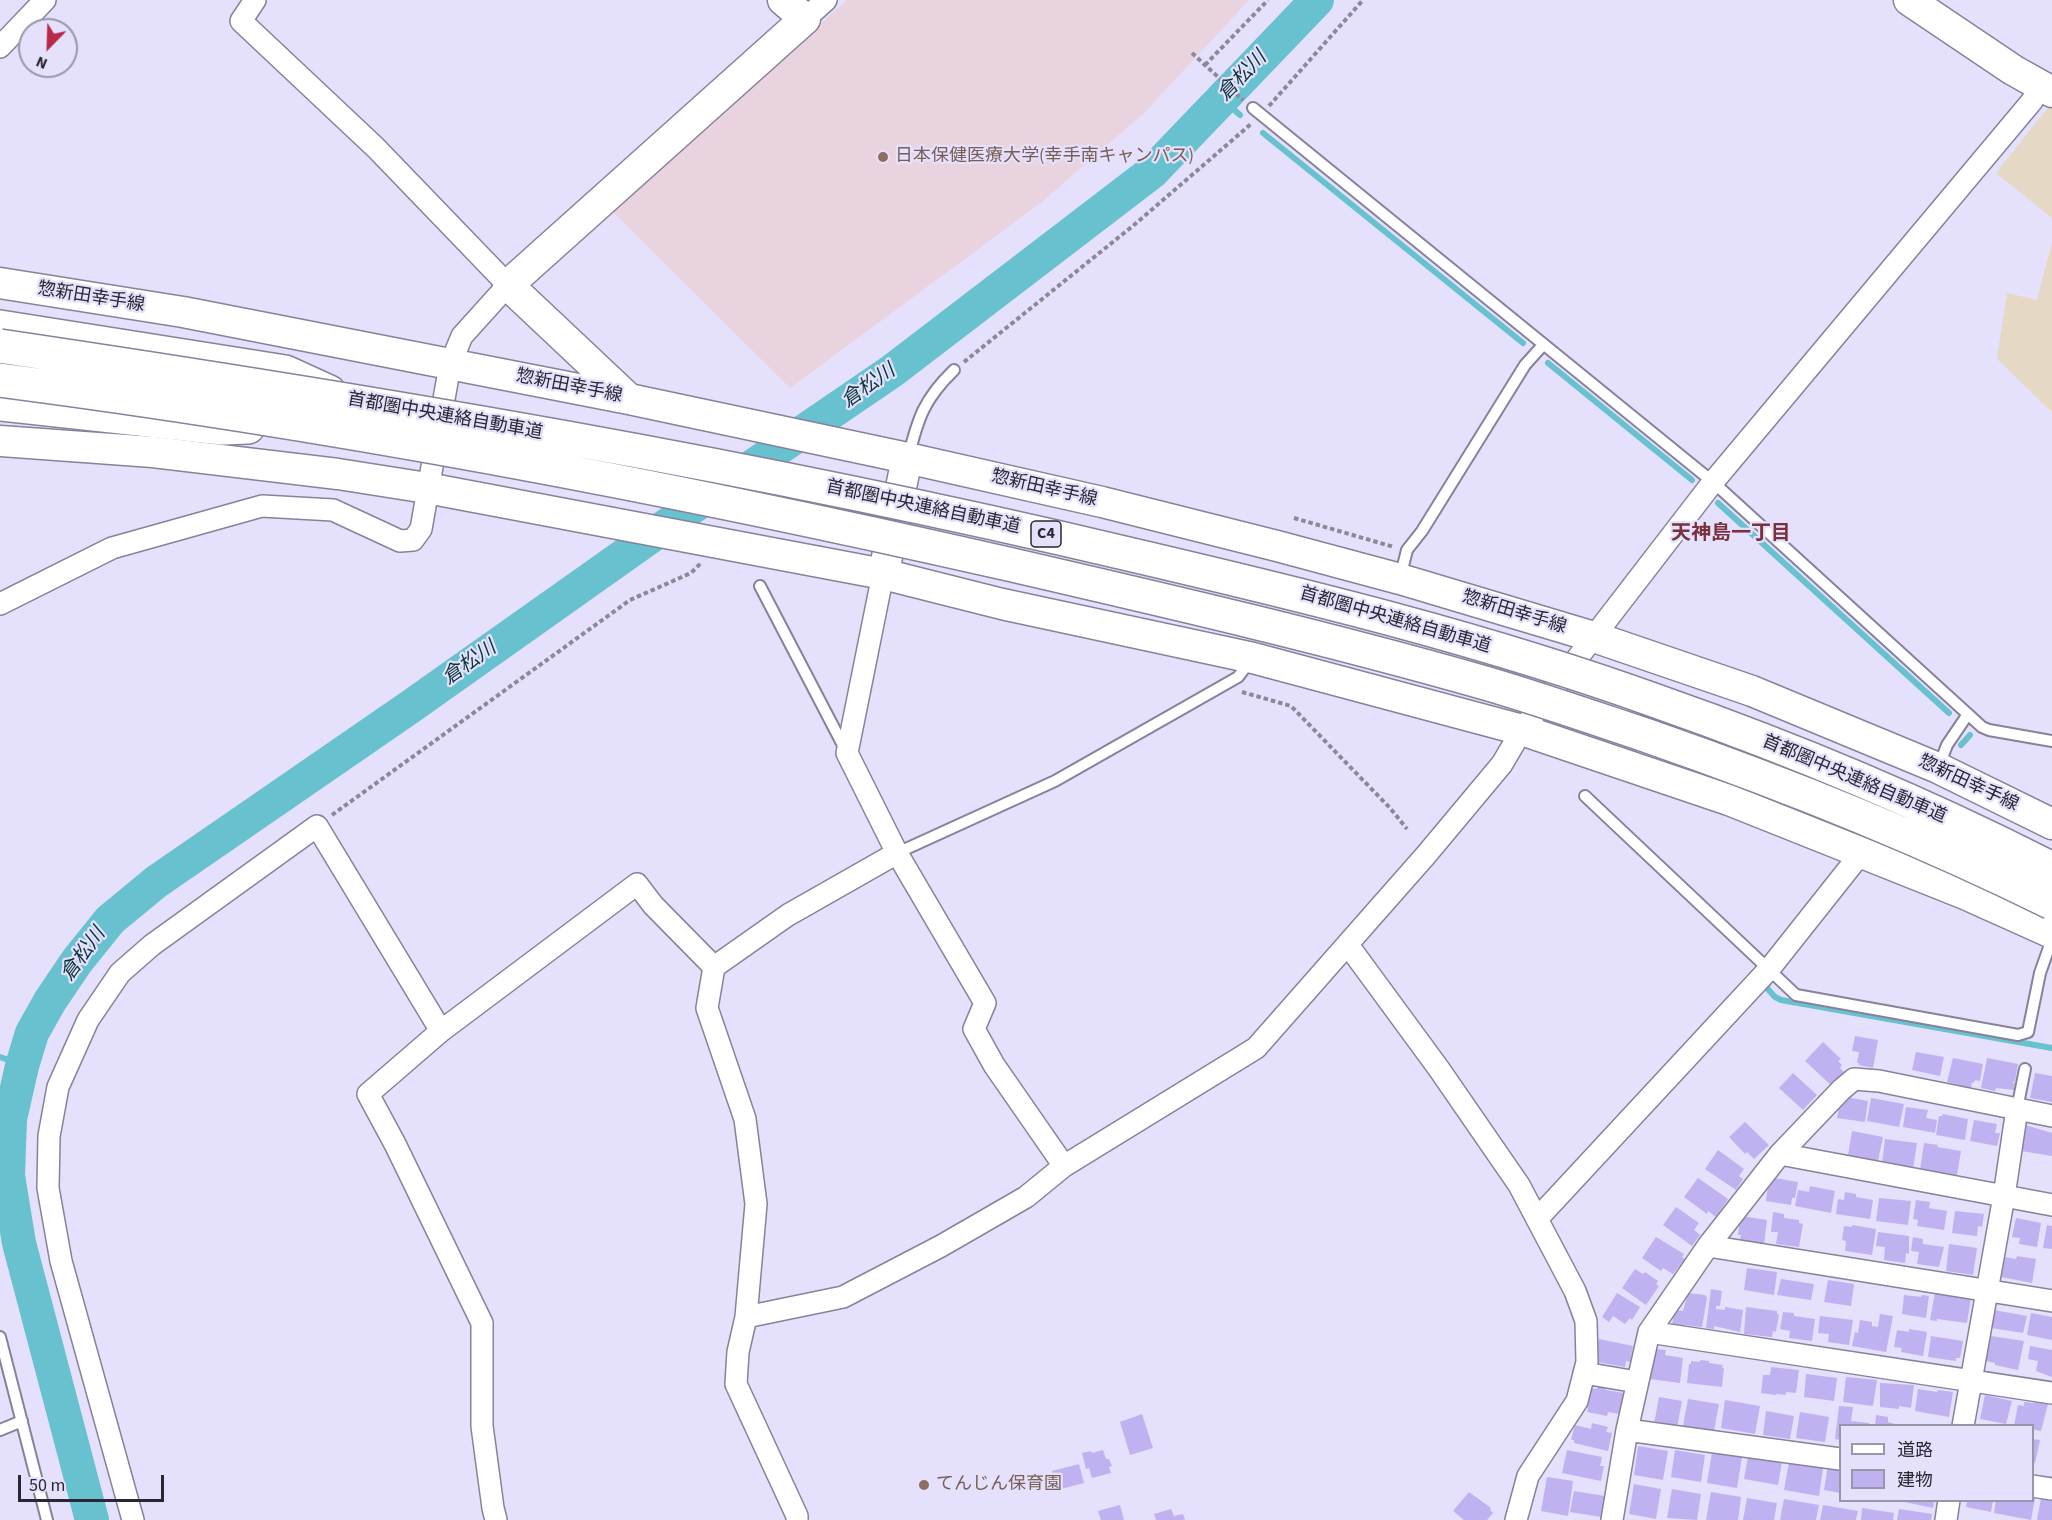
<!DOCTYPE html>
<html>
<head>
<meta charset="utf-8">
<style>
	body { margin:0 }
	#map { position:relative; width:2052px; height:1520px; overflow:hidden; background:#e5e0fb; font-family:"Source Sans 3","Noto Sans JP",sans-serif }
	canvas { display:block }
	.legend { position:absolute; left:1839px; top:1424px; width:195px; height:78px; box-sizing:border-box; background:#e5e0fb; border:2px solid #9a96aa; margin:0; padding:8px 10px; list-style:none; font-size:18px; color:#292731 }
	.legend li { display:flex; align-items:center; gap:12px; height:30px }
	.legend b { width:30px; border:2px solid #9a96aa }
	.north { position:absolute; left:18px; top:18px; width:60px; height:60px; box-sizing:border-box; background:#e5e0fb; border:2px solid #9a96aa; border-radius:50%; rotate:203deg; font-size:16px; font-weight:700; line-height:24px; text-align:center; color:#292731 }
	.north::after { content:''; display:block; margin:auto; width:21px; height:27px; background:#b92749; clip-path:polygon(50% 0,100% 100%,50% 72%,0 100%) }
	.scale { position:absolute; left:18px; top:1475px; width:146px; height:27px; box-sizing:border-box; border:3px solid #292731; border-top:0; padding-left:8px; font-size:18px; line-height:21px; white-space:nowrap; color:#292731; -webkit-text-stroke:4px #e5e0fb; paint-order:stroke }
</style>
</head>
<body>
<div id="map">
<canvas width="2052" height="1520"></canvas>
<ul class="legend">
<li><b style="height:8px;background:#fff"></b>道路</li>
<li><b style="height:16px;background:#c0b2f0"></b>建物</li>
</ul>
<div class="north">N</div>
<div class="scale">50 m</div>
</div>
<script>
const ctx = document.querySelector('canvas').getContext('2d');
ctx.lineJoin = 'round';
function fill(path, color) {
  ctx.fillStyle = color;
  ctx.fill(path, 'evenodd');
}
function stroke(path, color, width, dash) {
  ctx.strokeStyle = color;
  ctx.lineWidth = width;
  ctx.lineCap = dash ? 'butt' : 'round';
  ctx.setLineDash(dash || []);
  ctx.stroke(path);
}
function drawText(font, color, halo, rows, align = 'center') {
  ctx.font = font + ' "Source Sans 3","Noto Sans JP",sans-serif';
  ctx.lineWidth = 4.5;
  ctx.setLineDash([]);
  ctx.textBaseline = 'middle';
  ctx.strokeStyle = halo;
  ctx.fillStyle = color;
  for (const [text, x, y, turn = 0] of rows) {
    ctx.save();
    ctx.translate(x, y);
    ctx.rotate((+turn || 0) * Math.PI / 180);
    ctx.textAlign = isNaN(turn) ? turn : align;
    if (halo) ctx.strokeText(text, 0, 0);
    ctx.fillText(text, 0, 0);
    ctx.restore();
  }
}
fill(new Path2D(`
	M2050,105L2052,106V218L1996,173Z
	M2052,242V412L1997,359L2007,293L2037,300Z`), '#e5d9c5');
fill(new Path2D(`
	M847,0H1249L1144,113L1042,202L790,388L612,211Z`), '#e9d3df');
stroke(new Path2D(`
	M1223,100L1240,115
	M1263,133L1523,343
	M1548,363L1692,480
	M1718,503L1949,713
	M1961,745L1970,735
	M1768,984L1766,987L1775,997L1781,1000L2052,1048
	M0,1057L22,1064`), '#68c1ce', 6);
stroke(new Path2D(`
	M92,1520L19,1243L8,1176L10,1119L22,1066L32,1033L50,1001L77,961L110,920L156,882L410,707L684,513L892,371L1152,172L1317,0`), '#68c1ce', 34);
fill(new Path2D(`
	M1855,1036L1878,1040L1873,1068L1859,1065V1063H1857L1859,1052L1852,1051Z
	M1823,1042L1841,1059L1838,1061L1842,1065L1840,1068L1845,1073L1832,1086L1805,1061Z
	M1916,1052L1944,1057L1940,1076L1912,1070Z
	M1953,1058L1983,1064L1980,1081L1975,1080L1974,1083L1972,1082L1971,1088L1947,1082Z
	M1987,1058L2018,1064L2015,1081L2012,1083H2015L2014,1090L1996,1088L1995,1091L1981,1088Z
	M1793,1073L1817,1095L1803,1110L1779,1088Z
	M2035,1073L2052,1076V1102L2030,1098Z
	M1846,1097L1868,1101L1865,1122L1837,1118L1840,1102Z
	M1871,1098L1904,1104L1899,1127L1867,1121Z
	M1906,1107L1928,1110L1926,1118L1937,1120L1935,1133L1903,1127Z
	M1943,1114L1968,1119L1965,1140L1936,1135L1939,1116H1942Z
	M1974,1120L1997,1124L1995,1133H2000L1997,1146L1970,1141Z
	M1745,1122L1769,1145L1754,1159L1747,1152L1745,1154L1729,1137Z
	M2025,1125L2052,1133V1156L2021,1151Z
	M1852,1131L1883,1137L1878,1161L1848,1155Z
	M1885,1139L1917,1143L1913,1169L1882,1164Z
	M1924,1143L1938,1145L1937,1147L1961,1151L1957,1175L1920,1170Z
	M1718,1150L1744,1169L1739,1176L1743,1179L1736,1190L1705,1169Z
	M1769,1177L1798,1182L1795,1198H1792L1791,1205L1766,1201Z
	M1698,1178L1728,1199L1716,1217L1708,1211L1707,1214L1684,1197Z
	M1810,1186L1835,1191L1831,1213L1795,1206L1798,1190L1809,1192Z
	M1845,1192L1856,1194V1197L1873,1200L1870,1219L1836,1214L1838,1199L1844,1200Z
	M1879,1198L1911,1201L1908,1225L1876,1221Z
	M1916,1200L1930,1202L1929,1208L1947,1211L1944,1230L1917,1226L1918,1220L1913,1219Z
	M1676,1207L1699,1223L1694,1230L1700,1235L1692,1246L1663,1225Z
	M1955,1211L1984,1214L1982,1227L1978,1226L1977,1236L1952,1233Z
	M1773,1212L1784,1214V1218L1799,1220V1223L1803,1224L1799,1247L1776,1244L1778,1232H1771Z
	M1742,1216L1767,1220L1764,1245L1740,1241L1741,1235H1738L1740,1218Z
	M2016,1218L2041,1223L2037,1247L2019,1244L2020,1238L2012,1237Z
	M1852,1225L1876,1229L1872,1255L1845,1251L1846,1241L1842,1240L1844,1226L1852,1227Z
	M2047,1225L2052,1226V1249L2043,1248Z
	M1878,1232L1909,1236V1254L1906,1253L1905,1263L1884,1260L1885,1247L1876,1246Z
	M1656,1237L1684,1254L1682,1257L1685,1259L1673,1274L1663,1268L1661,1271L1642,1258Z
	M1913,1237L1923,1239V1244L1944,1247L1939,1267L1917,1264L1919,1252L1911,1251Z
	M1949,1244L1977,1248L1973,1275L1946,1271Z
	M2017,1256L2036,1259L2032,1283L2001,1277L2005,1257L2016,1259Z
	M1747,1268L1777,1272L1774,1295L1744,1290Z
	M1635,1269L1643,1274L1645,1272L1658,1281L1656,1284L1659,1286L1646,1305L1622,1288Z
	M1781,1279L1814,1284L1811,1300L1777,1295Z
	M1828,1280L1854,1284L1851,1306L1824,1302Z
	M1936,1287L1942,1288L1941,1294L1971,1298L1967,1323L1937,1319V1321L1930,1320Z
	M1711,1289L1722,1291L1720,1306H1716V1309L1725,1310V1307L1743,1310L1740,1332L1714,1326V1329L1706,1328Z
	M1617,1293L1640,1307L1632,1320L1630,1318L1625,1324L1613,1316L1609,1322L1602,1317Z
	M1688,1293L1705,1295L1707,1298L1702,1327L1685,1325L1684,1327L1672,1326L1674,1310L1683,1311Z
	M1904,1295L1921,1297L1922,1295L1929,1296L1926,1318L1902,1314Z
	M1746,1307L1777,1311V1314H1779L1776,1332L1773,1331L1772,1337L1744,1334Z
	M1994,1310L2027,1316L2023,1333L1991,1328Z
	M1783,1312L1794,1313V1316L1815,1319L1812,1341L1789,1338L1790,1331L1780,1329Z
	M2031,1313L2052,1317V1340L2027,1335Z
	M1880,1314L1893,1316L1886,1352L1852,1346L1855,1332L1858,1333L1860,1320L1872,1322V1326L1878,1327Z
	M1820,1316L1853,1320L1849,1345L1828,1342L1829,1334L1818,1333Z
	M1909,1329L1927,1332L1923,1356L1901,1352L1902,1348L1894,1347L1897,1330L1909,1332Z
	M1931,1336L1963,1341L1960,1358H1956V1361L1928,1357Z
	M1991,1336L2024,1341L2018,1370L1995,1365V1363L1986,1361Z
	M1599,1339L1633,1346L1630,1362L1626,1361L1625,1367L1597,1362L1598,1357L1595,1356Z
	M2030,1346L2052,1350V1377L2036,1371L2038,1361L2028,1359Z
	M1654,1349L1666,1350L1665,1355L1683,1358L1680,1383L1650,1379Z
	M1700,1360L1709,1361V1363L1723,1365L1722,1368H1724L1722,1387L1687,1383L1689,1364H1691V1361L1700,1362Z
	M1771,1367L1799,1370L1796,1393L1786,1392V1395L1776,1394V1395L1761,1393L1763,1375H1770Z
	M1806,1374L1837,1378L1834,1401L1804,1397Z
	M1846,1377L1877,1380L1873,1406L1843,1402Z
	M1880,1383L1914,1385L1911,1408L1899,1406V1409L1880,1407Z
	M1599,1386L1604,1387L1606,1390L1624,1393L1620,1414L1608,1412L1607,1416L1587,1412L1588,1408L1585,1407L1590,1388L1596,1389Z
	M1918,1389L1937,1392L1938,1390L1953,1392L1949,1417L1915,1411Z
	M1985,1395L2012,1401L2006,1424L1980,1419Z
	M1659,1397L1682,1401L1677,1428L1654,1424Z
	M2036,1397L2049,1400L2041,1431L2032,1429V1426H2014L2018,1405L2024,1406V1402L2035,1403Z
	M1688,1399L1719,1404L1714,1431L1683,1426Z
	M1725,1400L1760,1406L1755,1434L1721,1428Z
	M1839,1406L1853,1407L1851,1421L1869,1423V1426H1840V1440L1835,1439Z
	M1766,1411L1794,1416L1790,1439L1763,1435Z
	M1800,1412L1829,1417L1825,1442L1796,1438Z
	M1142,1414L1153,1448L1130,1455L1120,1422Z
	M1876,1415L1888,1417V1422L1902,1426H1875Z
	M1592,1423L1608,1427L1606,1432L1612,1433L1608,1451L1574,1443V1440H1571L1575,1425L1591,1429Z
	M2032,1439L2040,1440L2035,1463H2032Z
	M1638,1446L1668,1451L1663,1480L1634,1475Z
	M1713,1446L1743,1451L1737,1488L1707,1483Z
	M1103,1450L1106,1459H1109L1112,1466L1109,1467L1111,1473L1092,1478L1089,1468L1086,1469L1082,1453L1091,1451L1092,1453Z
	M1567,1450L1602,1457L1600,1466H1604L1601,1481L1562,1473Z
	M1675,1450L1705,1455L1701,1482L1671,1477Z
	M1748,1457L1782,1462L1778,1485L1744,1479Z
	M1789,1462L1823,1468L1819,1496L1784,1490Z
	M1079,1464L1084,1483L1057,1490L1052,1471Z
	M1828,1465L1840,1467V1493L1824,1490Z
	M1547,1477L1573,1481L1568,1516L1541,1511Z
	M1634,1484L1661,1489L1656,1519L1629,1514Z
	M1672,1489L1701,1494L1697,1520L1667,1518Z
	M1574,1491L1605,1496L1601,1517L1570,1512Z
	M1469,1492L1491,1508L1490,1510L1493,1513L1487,1520H1464L1453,1511Z
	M1711,1492L1741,1497L1738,1520H1706Z
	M1747,1498L1777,1503L1774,1520H1743Z
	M2032,1498H2035L2031,1520L1994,1513L1996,1500H2032Z
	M2041,1498L2052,1500V1520H2037Z
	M1784,1499L1819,1505L1816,1520H1780Z
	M1895,1500H1934L1933,1508Z
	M1967,1500H1993L1991,1512L1966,1507Z
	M1120,1505L1124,1520H1101L1098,1511Z
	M1823,1505L1858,1511L1856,1520H1820Z
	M1862,1508L1894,1513L1893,1520H1861Z
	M1171,1509L1174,1516L1183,1514L1185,1520H1156L1154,1514Z
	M1899,1509L1932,1514L1931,1520H1897Z`), '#c0b2f0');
const lane = new Path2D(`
	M1253,108L1713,482L1982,727L1989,730L2052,741
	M908,458C918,418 924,399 954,370
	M1400,578L1407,550L1422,531L1525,365L1543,345
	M760,586L846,751
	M1939,766L1947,745L1968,714
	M1585,796L1796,995L2018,1035L2028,1032L2040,973L2052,939
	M897,853L1055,781L1238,677L1250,661
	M2017,1109L2025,1069
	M0,1337L47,1520
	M0,1430L22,1421`);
const street = new Path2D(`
	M805,19L826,0
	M0,47L45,0
	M883,574L847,753L897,853L985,1003L974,1029L994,1065L1064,1166
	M0,604L112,548L262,506L333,510L400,541L413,540L421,529L450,365L462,336L508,285L376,148L241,21L255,0
	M1348,945L1439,1069L1519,1185L1575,1291L1586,1321L1587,1362L1577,1401L1528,1476L1516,1520
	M1780,1154L2052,1205
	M1537,1219L1770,968L1862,852
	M1708,1246L2052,1301
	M746,1317L843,1297L941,1246L1026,1197L1064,1166L1256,1048L1426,855L1502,764L1522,730L1713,482L2032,101L2040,86
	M1649,1332L2052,1393
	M1584,1373L1637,1382
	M1963,1426L2004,1196L2017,1109
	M1627,1430L1840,1459
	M2032,1486L2052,1489
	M133,1520L61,1261L48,1188L49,1136L58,1087L88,1020L120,973L152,945L317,826L441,1031
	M496,1520L493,1508L482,1426V1323L395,1144L368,1094L441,1031L637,884L653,905L714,967
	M797,1520V1516L736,1384L738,1352L746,1317L756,1204L745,1119L707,1008L714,967L788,915L897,853
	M1612,1520L1627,1430L1649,1332L1708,1246L1780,1154L1841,1090L1854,1079L1879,1081L2052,1116
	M1946,1520L1949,1500`);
const secondary = new Path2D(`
	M1909,0L2013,70L2052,92
	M0,283L183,312L629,399L907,458L1102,502L1277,546L1400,579L1594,637L1752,691L1938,768L2052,824
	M629,399L508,285L805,19L783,0
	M0,441L153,452L338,474L427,488L883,574L1002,604L1253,658L1522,730L1729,800L1965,894L2052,933
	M886,562L907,458`);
const highway = new Path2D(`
	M0,327L285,372L329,392
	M0,404L222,428L248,427`);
stroke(lane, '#87829a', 14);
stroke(street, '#87829a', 24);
stroke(secondary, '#87829a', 33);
stroke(highway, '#87829a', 36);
stroke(new Path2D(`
	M1192,53L1243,100
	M1205,65L1268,0
	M1269,106L1363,0
	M964,362L1134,225L1251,124
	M1294,518L1394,547
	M1242,692L1291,706L1390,808L1407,829
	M332,815L630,600L691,573L701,563`), '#8b889a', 4, [4.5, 3]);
stroke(lane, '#fff', 10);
stroke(street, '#fff', 21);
stroke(secondary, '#fff', 30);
stroke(highway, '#fff', 33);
const highwayBridge = new Path2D(`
	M0,346C377,402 753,465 1124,553C1304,595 1485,639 1659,702C1793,749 1925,804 2052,869
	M0,380C339,424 676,488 1008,564C1168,601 1328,638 1485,683C1540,699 1594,718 1648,736C1786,784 1921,838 2052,903`);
stroke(highwayBridge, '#87829a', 36, []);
stroke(highwayBridge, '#fff', 33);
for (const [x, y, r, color] of [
	[883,157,6,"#8d6e63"],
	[924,1485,6,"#8d6e63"]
]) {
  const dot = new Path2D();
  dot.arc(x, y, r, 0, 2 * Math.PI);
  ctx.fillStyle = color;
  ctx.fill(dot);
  stroke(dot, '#e5e0fb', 2);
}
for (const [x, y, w] of [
	[1046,534,30]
]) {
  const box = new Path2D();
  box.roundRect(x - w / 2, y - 13, w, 26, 4.5);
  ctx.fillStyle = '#e5e0fb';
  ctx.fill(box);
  stroke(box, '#292731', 1.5);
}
drawText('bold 16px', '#292731', null, [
	["C4",1046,534]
]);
drawText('18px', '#785e54', '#e5e0fb', [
	["日本保健医療大学(幸手南キャンパス)",895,157],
	["てんじん保育園",936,1485]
], 'left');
drawText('18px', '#292731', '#e5e0fb', [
	["惣新田幸手線",91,298,9],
	["惣新田幸手線",569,387,11],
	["首都圏中央連絡自動車道",445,417,10],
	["惣新田幸手線",1044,489,13],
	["首都圏中央連絡自動車道",923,508,12],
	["惣新田幸手線",1514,613,17],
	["首都圏中央連絡自動車道",1395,621,16],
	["首都圏中央連絡自動車道",1854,780,23],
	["惣新田幸手線",1968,784,25]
]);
drawText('italic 20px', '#09353b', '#e5e0fb', [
	["倉松川",1243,77,-46],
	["倉松川",869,387,-35],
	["倉松川",470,664,-35],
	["倉松川",84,955,-54]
]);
drawText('bold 20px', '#79323c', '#e5e0fb', [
	["天神島一丁目",1731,535]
]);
</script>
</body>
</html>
